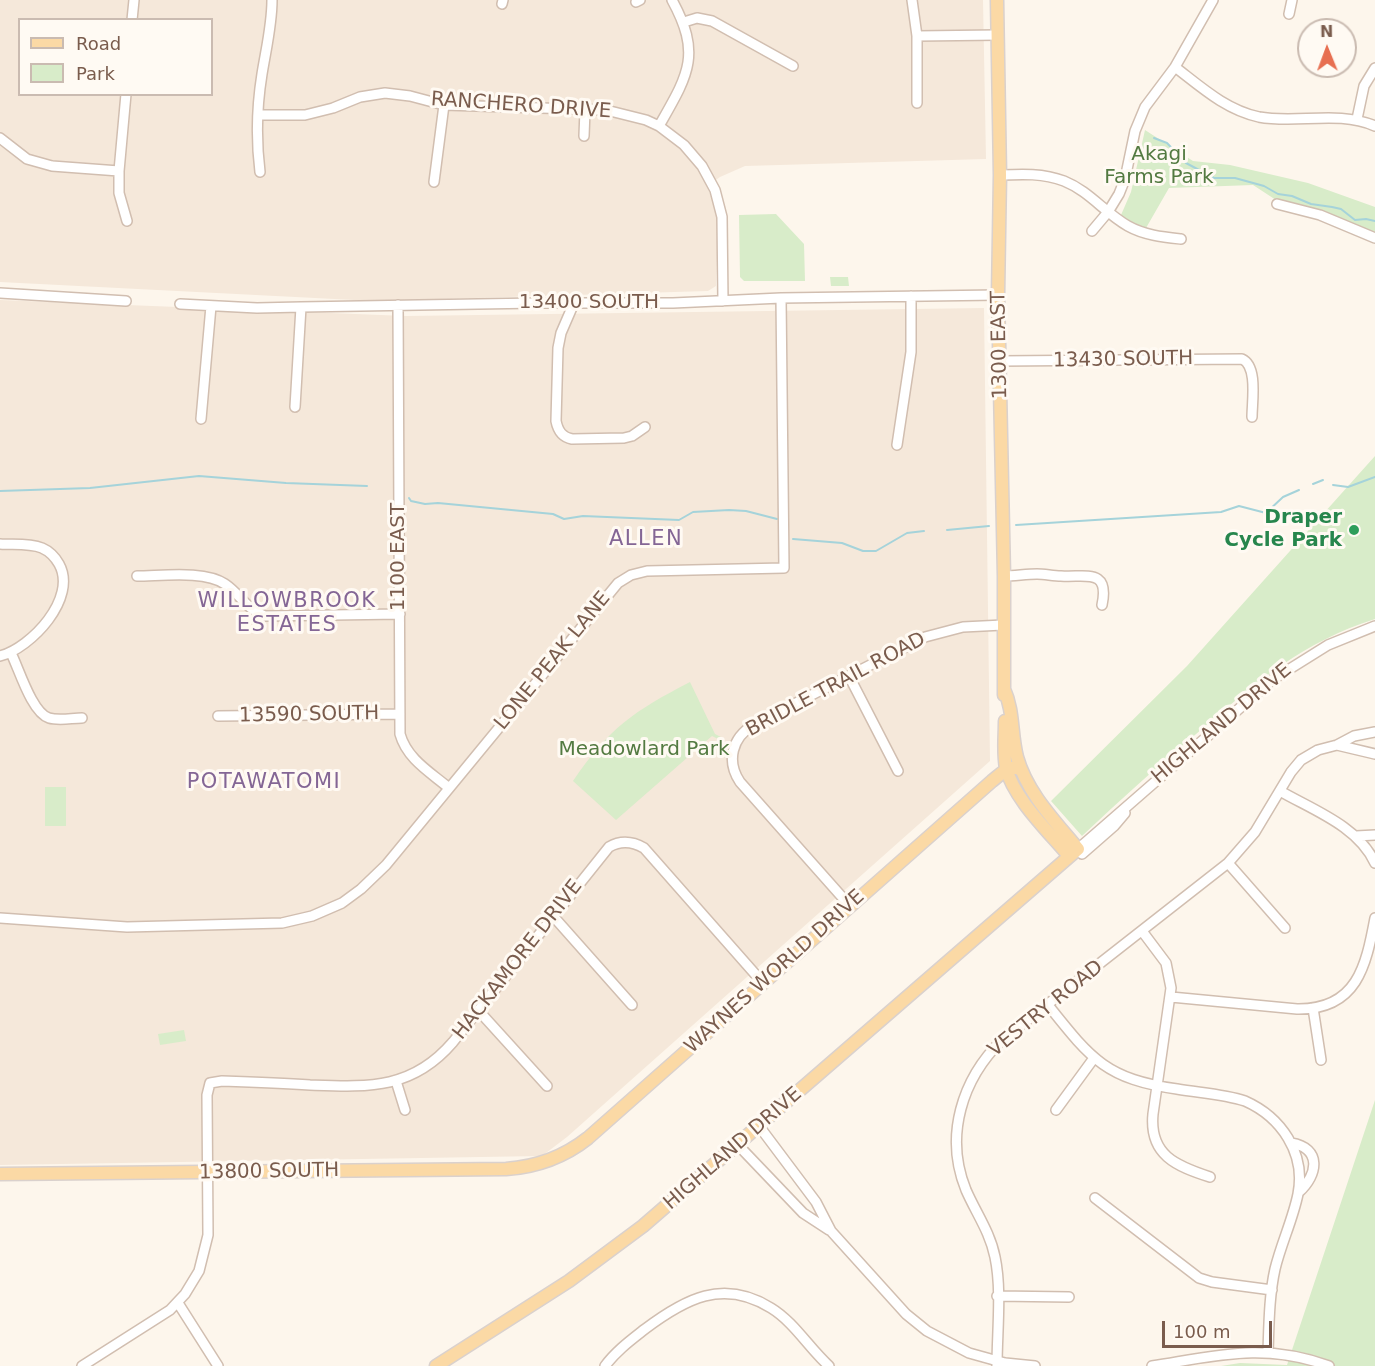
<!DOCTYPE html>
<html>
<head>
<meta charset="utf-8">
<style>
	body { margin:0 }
	#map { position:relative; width:1375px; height:1366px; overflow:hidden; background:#fdf6ec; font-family:"DejaVu Sans",sans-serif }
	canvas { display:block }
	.legend { position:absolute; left:18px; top:18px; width:195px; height:78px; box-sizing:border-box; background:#fffaf3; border:2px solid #cabbb1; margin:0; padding:8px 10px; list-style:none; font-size:18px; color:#7a5c4d }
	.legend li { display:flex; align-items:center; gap:12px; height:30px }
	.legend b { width:30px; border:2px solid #cabbb1 }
	.north { position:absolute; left:1297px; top:18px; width:60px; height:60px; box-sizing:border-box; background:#fffaf3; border:2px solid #cabbb1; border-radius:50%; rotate:359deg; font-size:16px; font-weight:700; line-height:24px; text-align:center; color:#7a5c4d }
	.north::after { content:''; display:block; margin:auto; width:21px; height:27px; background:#e76f51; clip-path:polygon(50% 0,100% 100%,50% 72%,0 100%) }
	.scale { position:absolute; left:1162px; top:1321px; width:110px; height:27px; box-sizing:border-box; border:3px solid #7a5c4d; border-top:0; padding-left:8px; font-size:18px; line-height:21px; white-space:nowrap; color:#7a5c4d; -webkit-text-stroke:4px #fffaf3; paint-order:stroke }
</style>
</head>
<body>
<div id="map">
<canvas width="1375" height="1366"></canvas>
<ul class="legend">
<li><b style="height:8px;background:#fbd9a5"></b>Road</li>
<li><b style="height:16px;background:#d8ecc9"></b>Park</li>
</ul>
<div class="north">N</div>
<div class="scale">100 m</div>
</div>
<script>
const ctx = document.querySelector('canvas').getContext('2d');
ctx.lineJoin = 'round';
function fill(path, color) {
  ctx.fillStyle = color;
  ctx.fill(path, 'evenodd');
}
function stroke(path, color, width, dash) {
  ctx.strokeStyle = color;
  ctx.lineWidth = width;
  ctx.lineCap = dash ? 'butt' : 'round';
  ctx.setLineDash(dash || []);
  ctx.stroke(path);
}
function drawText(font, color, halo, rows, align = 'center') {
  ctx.font = font + ' "DejaVu Sans",sans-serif';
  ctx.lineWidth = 6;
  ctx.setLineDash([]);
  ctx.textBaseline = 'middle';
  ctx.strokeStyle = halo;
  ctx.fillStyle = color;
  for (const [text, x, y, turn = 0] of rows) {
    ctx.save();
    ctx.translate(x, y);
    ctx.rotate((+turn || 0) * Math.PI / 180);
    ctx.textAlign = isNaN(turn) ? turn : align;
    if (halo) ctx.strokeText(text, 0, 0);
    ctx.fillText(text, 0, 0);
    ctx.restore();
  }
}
fill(new Path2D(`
	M0,0H983L986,159L745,166L720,177L707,186L715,207L718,228L716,282V286L708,291L374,301L0,282ZM20,20H212V94H20Z
	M0,300L406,316L984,308L990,761L567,1137L542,1156L0,1165Z`), '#f5e8da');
fill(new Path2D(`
	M1145,130L1193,161L1230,165L1308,183L1375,207V232L1340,219L1276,200L1253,185L1169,188L1146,228L1133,223L1121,215L1131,192Z
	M776,214L804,244L805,281H744L740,277L739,215Z
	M830,277H848L849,286H831Z
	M1375,456V619C1303,642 1258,681 1202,729C1161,763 1121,799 1082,836L1051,801L1187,666Z
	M690,682L715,734L721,737L720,740L712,736L616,820L573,781C609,728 634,711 690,682Z
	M45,787H66V826H45Z
	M184,1030L186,1041L160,1045L158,1034Z
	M1375,1100V1366H1221L1240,1363L1287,1365Z`), '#d8ecc9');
stroke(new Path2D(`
	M1154,138L1167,143L1186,163L1214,178H1235L1264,186L1278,194L1292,196L1311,204L1332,207L1341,209L1355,220L1366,219L1375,221
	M1313,484L1323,480
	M1333,485L1348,487L1375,477
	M0,491L90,488L199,476L286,483L367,486
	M409,498L411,501L425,504L438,503L553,514L564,519L583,516L679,520L693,512L729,510L746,511L777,519
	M1016,525L1221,512L1239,506L1266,513L1283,497L1299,490
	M947,530L989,526
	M793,539L842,543L863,551H876L907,533L924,531`), '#a5d3da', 2);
const minor = new Path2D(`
	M912,0L917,36V103
	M636,2L640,0
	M502,4L503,0
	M1289,14L1292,0
	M132,20L134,0
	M684,22L697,18L712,21L793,66
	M917,36L998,35
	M1175,67C1201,87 1226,110 1259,117C1297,124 1338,110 1375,126
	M126,94L119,171V193L127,221
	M259,115H305L333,108L360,97L385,93L410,96L444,105L606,110L646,120L659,126L684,145L702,166L715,190L722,217L723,301
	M1357,119L1364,86L1375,68
	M659,126C688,75 702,55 672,0
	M584,136L585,110
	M0,138L27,159L52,166L119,171
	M260,172C256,140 257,105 262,74C266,49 272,25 272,0
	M1000,175C1022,174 1043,173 1064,181C1089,191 1105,213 1128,226C1144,235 1163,237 1181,239
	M434,182L444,105
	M1277,204L1320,215L1375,238
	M1092,231L1108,212L1119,194L1125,179L1135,131L1145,107L1175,67L1213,0
	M0,293L126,301
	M574,303L561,333L558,348L556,421C558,431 562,437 572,439L624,438L632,436L645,427
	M180,304L257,308L301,307L537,303H673L781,298L998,295
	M398,305L400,734C407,759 430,772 449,788
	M1000,361L1242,359C1258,366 1252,402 1252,417
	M295,407L301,307
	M201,419L211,306
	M897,445L911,352V296
	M0,544C13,545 29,543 42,548C49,551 55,557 59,564C78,598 31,648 0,656
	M137,576C161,576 205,570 225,584C240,594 247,610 265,616L400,614
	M1004,576C1015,576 1026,574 1037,574C1045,574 1053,576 1061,576C1084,578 1110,567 1102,605
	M11,653C19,669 32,713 49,718C59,721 72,718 82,718
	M849,676L898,771
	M218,716L400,714
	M1337,745L1375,754
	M1280,791C1313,810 1358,826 1375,863
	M1356,836L1375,835
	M1078,849L1272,680L1328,645L1375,626
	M1082,854L1114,826L1125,813
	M1228,863L1285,928
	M850,906L740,782C726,761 732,738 753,725L925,637L963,627L1003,625
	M553,916L632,1005
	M0,918L127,927L282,923L312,916L342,903L361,889L386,865L618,583L631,575L647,571L784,568L781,298
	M1142,931L1166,963L1171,988L1153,1114C1149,1155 1176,1166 1210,1177
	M1171,997L1297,1009C1357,1010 1366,966 1375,918
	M1048,1005C1091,1059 1106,1079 1177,1089C1200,1093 1223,1094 1245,1101C1281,1117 1306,1153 1298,1194C1293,1219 1281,1244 1275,1269C1269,1296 1269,1325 1268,1352
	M1313,1008L1321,1060
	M478,1010L547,1086
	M396,1081L405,1110
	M1056,1110L1094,1058
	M759,1126L816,1202L831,1231L906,1314L927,1331L969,1353L1005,1363L1035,1366
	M1291,1143C1322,1148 1318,1175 1299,1192
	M738,1145L803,1213L829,1230
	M1095,1198L1199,1278L1212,1282L1272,1290
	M997,1296L1069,1297
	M178,1303L218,1366
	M82,1366L170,1310L185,1294L199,1271L208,1235L207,1095L210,1083L222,1081C252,1082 281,1083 310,1085C368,1087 412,1090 453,1042L609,847C621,840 632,841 644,848L763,983
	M605,1366C616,1351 631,1340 645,1329C685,1299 723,1278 771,1308C794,1322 809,1348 829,1366
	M997,1366C997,1332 1002,1290 995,1257C990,1232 976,1213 966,1190C944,1136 962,1079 1002,1040L1228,863L1255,832L1291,772L1301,760L1318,750L1337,745L1354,736L1375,732
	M1152,1366C1216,1356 1264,1342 1329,1366`);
const major = new Path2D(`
	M997,0L1000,175L998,295L1004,576V695
	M1005,721C1005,736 1003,753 1006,768C1014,799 1049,832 1069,856
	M0,1174L506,1169C536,1167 564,1157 588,1138L992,781C1001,774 1010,763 1021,770
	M436,1366L569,1281L643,1226L1078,849C1055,821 1027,793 1017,757C1011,734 1014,711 1004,689`);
stroke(minor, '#d1beb0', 12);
stroke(major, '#dad1cd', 15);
stroke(minor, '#fff', 9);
stroke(major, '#fbd9a5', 12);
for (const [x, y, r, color] of [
	[1354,530,6,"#2e9e5b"]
]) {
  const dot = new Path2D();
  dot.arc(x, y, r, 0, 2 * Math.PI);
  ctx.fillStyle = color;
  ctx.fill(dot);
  stroke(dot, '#fffaf3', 2);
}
drawText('20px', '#7a5c4d', '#fffaf3', [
	["RANCHERO DRIVE",521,106,4],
	["13400 SOUTH",589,303],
	["1300 EAST",1000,345,-91],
	["13430 SOUTH",1123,360,-1],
	["1100 EAST",399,557,-90],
	["LONE PEAK LANE",553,661,-51],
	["BRIDLE TRAIL ROAD",836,685,-28],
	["13590 SOUTH",309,715,-1],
	["HIGHLAND DRIVE",1222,724,-40],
	["HACKAMORE DRIVE",518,960,-52],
	["WAYNES WORLD DRIVE",775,972,-42],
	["VESTRY ROAD",1046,1009,-39],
	["HIGHLAND DRIVE",733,1149,-41],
	["13800 SOUTH",269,1172,-1]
]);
drawText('20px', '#537a41', '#fffaf3', [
	["Akagi",1159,155],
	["Farms Park",1159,178],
	["Meadowlard Park",644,750]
]);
drawText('bold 20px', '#27864d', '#fffaf3', [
	["Draper",1342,518],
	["Cycle Park",1342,541]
], 'right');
ctx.letterSpacing = '1.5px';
drawText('21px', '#846695', '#fffaf3', [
	["ALLEN",646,540],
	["WILLOWBROOK",287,602],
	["ESTATES",287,626],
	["POTAWATOMI",264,783]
]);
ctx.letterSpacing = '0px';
</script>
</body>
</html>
